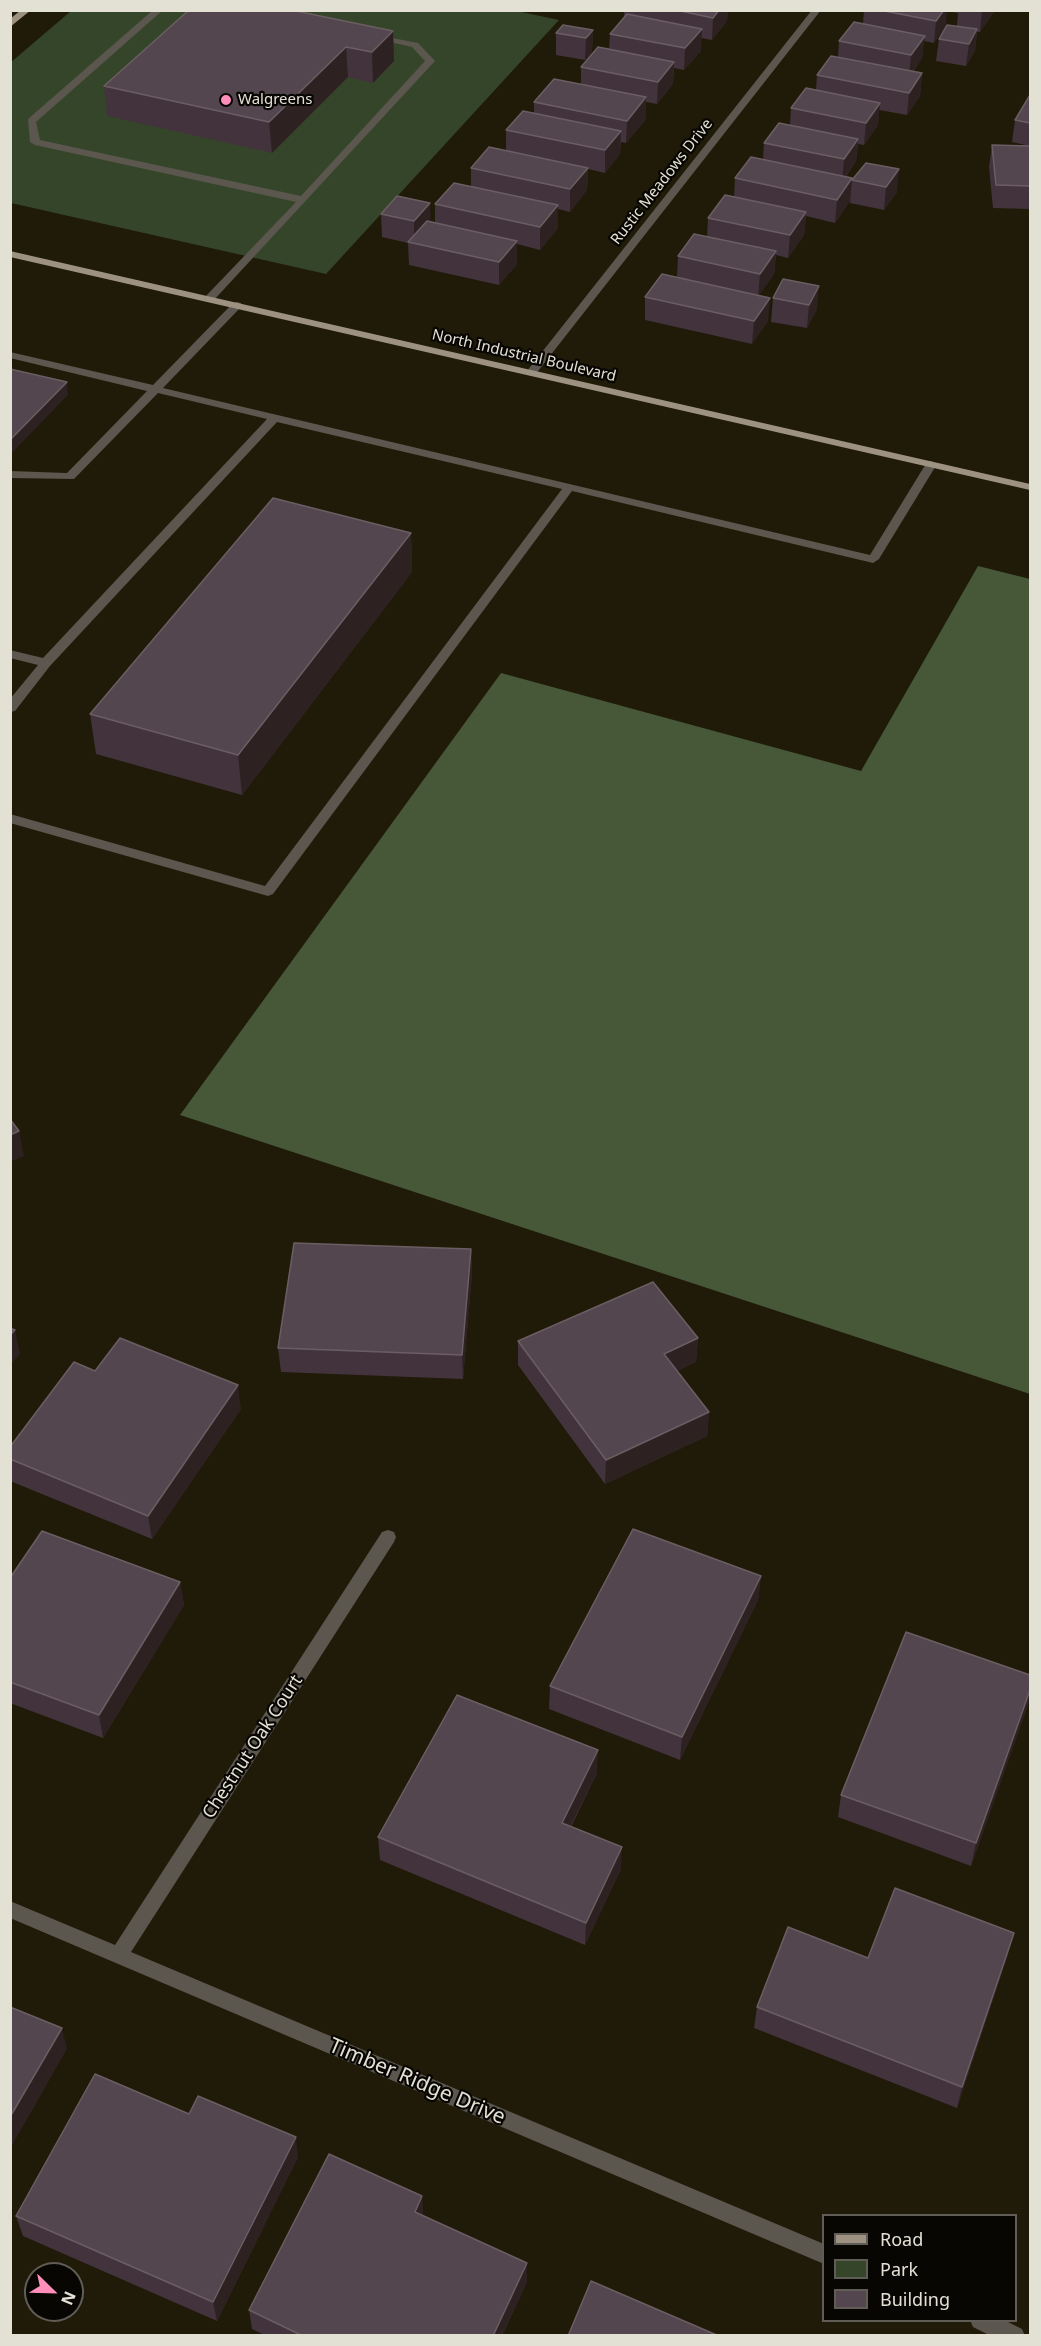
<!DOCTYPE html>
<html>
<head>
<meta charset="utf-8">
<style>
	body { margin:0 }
	#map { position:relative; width:1041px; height:2346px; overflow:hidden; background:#201a08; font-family:"Noto Sans",sans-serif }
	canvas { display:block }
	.frame { position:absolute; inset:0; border:12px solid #e3e0d4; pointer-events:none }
	.legend { position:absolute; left:822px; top:2214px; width:195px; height:108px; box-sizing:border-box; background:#080602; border:2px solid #605d56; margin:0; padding:8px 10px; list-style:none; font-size:18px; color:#e3e0d4 }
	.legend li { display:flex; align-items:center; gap:12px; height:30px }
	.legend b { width:30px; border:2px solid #605d56 }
	.north { position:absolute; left:24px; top:2262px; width:60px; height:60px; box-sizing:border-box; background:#080602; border:2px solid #605d56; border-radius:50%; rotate:113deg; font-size:16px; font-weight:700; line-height:24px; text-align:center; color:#e3e0d4 }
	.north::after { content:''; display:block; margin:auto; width:21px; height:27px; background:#ff8ebb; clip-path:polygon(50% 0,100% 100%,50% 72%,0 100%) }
</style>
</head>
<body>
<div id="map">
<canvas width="1041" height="2346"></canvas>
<div class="frame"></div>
<ul class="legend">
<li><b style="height:8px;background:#9d9281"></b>Road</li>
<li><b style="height:16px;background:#354529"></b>Park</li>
<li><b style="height:16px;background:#54464e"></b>Building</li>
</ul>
<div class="north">N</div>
</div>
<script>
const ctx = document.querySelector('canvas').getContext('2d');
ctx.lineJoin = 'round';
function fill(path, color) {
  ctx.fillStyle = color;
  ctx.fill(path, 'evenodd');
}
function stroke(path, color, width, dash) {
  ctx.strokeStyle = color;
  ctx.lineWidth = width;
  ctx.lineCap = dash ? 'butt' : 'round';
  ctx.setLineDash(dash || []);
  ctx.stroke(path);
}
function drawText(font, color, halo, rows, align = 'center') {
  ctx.font = font + ' "Noto Sans",sans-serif';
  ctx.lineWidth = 4.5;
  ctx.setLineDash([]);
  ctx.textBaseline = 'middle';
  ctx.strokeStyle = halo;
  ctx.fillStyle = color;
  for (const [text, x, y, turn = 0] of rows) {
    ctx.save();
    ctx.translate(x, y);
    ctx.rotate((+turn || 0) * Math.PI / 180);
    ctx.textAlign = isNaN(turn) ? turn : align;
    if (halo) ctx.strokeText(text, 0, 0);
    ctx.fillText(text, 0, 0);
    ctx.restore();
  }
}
fill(new Path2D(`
	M512,10L559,20L326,274L11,203L10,63L71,11Z`), '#354529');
fill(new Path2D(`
	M978,566L1030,579V1394L180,1115L501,673L861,771Z`), '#465837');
fill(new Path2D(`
	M153,10H163L36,122L40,140L301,196L425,61L412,47L372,38V34L418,43L435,61L213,301L209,302L204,299L205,297L296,202L35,145L30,142L28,119Z
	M812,10H821L535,375H527V371Z
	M237,302L241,303V307L163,388L870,555L927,462L931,461L937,464L879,559L873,563L572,491L273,894L268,896L10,823V814L265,886L562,489L277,422L50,666L15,711L10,712V699L38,665L10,658V650L43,658L267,419L158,393L74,479L10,478V471L67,473L147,391L10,358V352L153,385L233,303Z
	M388,1530L394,1532L396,1537L394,1542L131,1952L824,2244V2264L10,1918V1901L115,1945L382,1532Z
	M970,2320H1004L1022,2329L1025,2336H991L973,2327Z`), '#5b564e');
fill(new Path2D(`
	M21,10H31L10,27V19Z
	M10,251L1030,484V490L10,257Z`), '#9d9281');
fill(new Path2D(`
	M624,10H728L727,21L712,40L701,38V51L684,70L674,68L673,84L657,104L646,102V119L626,143L621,142L620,154L605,173L588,169L587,190L570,212L558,209V228L540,250L517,244V264L499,285L409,265L408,243L382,237L381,214L435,223V204L471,187V168L506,151V130L534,113V102L581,84V67L609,50L610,34L624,18Z
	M864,10H995L980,32H977L975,51L966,66L936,61L939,39L957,26L958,13L947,11L934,43L924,41L922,58L913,72L922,73L920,96L907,115L879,110L878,125L864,145L858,144L856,161L846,177L852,178L850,201L835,223L806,216L804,235L788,258L776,255L774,274L759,295L768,321L752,344L645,320V297L677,278L678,256L707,237L708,218L734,197L735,178L763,160L764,143L790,125L791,108L816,90L817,75L838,57L839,41L863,24Z
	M593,30L592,52L585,60L556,55V33Z
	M393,31L394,61L373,83L348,77L272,153L107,116L104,86Z
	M1030,95V209L993,208L989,167L992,145L1030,146L1012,142L1015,120Z
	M866,163L897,192L884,210L850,203L852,180Z
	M783,279L817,309L807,328L771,322L773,298Z
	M411,533L412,572L242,795L96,754L90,714Z
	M471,1249L472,1274L463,1379L281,1372L278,1348Z
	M698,1338L696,1362L677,1371L709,1412L707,1436L605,1484L518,1365V1341Z
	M95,1371L241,1409L152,1539L10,1481V1447Z
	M761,1576L758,1600L680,1760L549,1709L550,1686Z
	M10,1578L180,1582L184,1605L103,1738L10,1703Z
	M1030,1699L971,1866L838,1817L841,1795Z
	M597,1773L571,1827L621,1869L585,1945L380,1860L378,1837Z
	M1008,1954L957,2108L754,2028L757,2007L868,1958Z
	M189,2114L298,2157L217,2321L23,2236L16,2216Z
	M422,2196L423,2216L527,2282L502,2336H266L252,2329L249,2310Z`), '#43333d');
fill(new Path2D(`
	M719,10H728L727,21L712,40L713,18Z
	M944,10H947L946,27L934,43L936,21Z
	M982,10H995L980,32Z
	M702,29L701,51L684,70L685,48Z
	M977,29L975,51L966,66L969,44Z
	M593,30L592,52L585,60L586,38Z
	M393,31L394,61L373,83L372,52Z
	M925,36L922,58L909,77L911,55Z
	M346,47L348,77L272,153L269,122Z
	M674,62L673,84L657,104L658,82Z
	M922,73L920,96L907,115L909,93Z
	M646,97V119L626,143L627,121Z
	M880,103L878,125L864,145L866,123Z
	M621,131L620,154L605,173V150Z
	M858,139L856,161L842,182L844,159Z
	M588,168L587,190L570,212V189Z
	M899,169L897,192L884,210L886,187Z
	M852,178L850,201L835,223L837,200Z
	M430,203L431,226L414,244V221Z
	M558,205V228L540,250V227Z
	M806,212L804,235L788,258L790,235Z
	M517,241V264L499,285V262Z
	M776,251L774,274L758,297L760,274Z
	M819,286L817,309L807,328L809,305Z
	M770,298L768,321L752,344L754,321Z
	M67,382L68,395L10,455V440Z
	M411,533L412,572L242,795L238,755Z
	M19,1131L24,1156L10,1162V1135Z
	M471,1249L472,1274L463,1379L462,1355Z
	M15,1330L20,1354L10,1365V1335Z
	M698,1338L696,1362L663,1378L664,1354Z
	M238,1385L241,1409L152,1539L148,1516Z
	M709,1412L707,1436L605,1484L606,1460Z
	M761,1576L758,1600L680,1760L682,1737Z
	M180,1582L184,1605L103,1738L99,1715Z
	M1030,1690V1699L971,1866L976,1843Z
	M598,1750L597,1773L561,1845L562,1823Z
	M622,1847L621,1869L585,1945L586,1923Z
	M1014,1933L1008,1954L957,2108L962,2087Z
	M62,2028L67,2049L10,2149V2117Z
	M296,2137L298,2157L217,2321L213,2302Z
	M422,2196L423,2216L415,2212Z
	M527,2263V2282L502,2336H493Z`), '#2e2121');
const building = new Path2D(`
	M189,10H291L393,31L372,52L346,47L269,122L104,86Z
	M676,10H719L713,18Z
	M879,10H944L936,21Z
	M627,14L702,29L685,48L610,34Z
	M854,22L925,36L911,55L839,41Z
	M563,25L593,30L586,38L556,33Z
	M947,25L977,29L969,44L939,39Z
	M598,47L674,62L658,82L581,67Z
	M831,56L922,73L909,93L817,75Z
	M554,79L646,97L627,121L534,102Z
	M806,88L880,103L866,123L791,108Z
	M1030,95V123L1015,120Z
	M523,111L621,131L605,150L506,130Z
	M779,123L858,139L844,159L764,143Z
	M992,145L1030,146V186L996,185Z
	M489,147L588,168L570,189L471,168Z
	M751,157L852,178L837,200L735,178Z
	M866,163L899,169L886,187L852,180Z
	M454,183L558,205L540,227L435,204Z
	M725,195L806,212L790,235L708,218Z
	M397,196L430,203L414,221L381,214Z
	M427,221L517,241L499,262L408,242Z
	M694,234L776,251L760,274L678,256Z
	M662,274L770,298L754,321L645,297Z
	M783,279L819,286L809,305L773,298Z
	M10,369L67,382L10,440Z
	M273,498L411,533L238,755L90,714Z
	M10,1119L19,1131L10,1135Z
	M294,1243L471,1249L462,1355L278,1348Z
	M653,1282L698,1338L664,1354L709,1412L606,1460L518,1341Z
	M10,1328L15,1330L10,1335Z
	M120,1338L238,1385L148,1516L10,1459V1447L74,1362L95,1371Z
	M633,1529L761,1576L682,1737L550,1686Z
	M42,1531L180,1582L99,1715L10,1682V1578Z
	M906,1632L1030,1675V1690L976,1843L841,1795Z
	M457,1695L598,1750L562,1823L622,1847L586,1923L378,1837Z
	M895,1888L1014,1933L962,2087L757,2007L788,1927L868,1958Z
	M10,2007L62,2028L10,2117Z
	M95,2074L189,2114L198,2096L296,2137L213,2302L16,2216Z
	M329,2154L422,2196L415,2212L527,2263L493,2336H303L249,2310Z
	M591,2281L719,2336H568Z`);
fill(building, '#54464e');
stroke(building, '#6b5e63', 1.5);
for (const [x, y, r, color] of [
	[226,100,6,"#ff8ebb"]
]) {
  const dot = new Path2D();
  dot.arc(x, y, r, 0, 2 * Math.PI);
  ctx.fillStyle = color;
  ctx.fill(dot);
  stroke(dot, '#080602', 2);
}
drawText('15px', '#e3e0d4', '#080602', [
	["Walgreens",238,100]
], 'left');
drawText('15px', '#e3e0d4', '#080602', [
	["Rustic Meadows Drive",662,182,-52],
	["North Industrial Boulevard",524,356,13]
]);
drawText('18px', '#e3e0d4', '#080602', [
	["Chestnut Oak Court",253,1747,-57]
]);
drawText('21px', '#e3e0d4', '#080602', [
	["Timber Ridge Drive",417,2082,23]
]);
</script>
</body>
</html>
